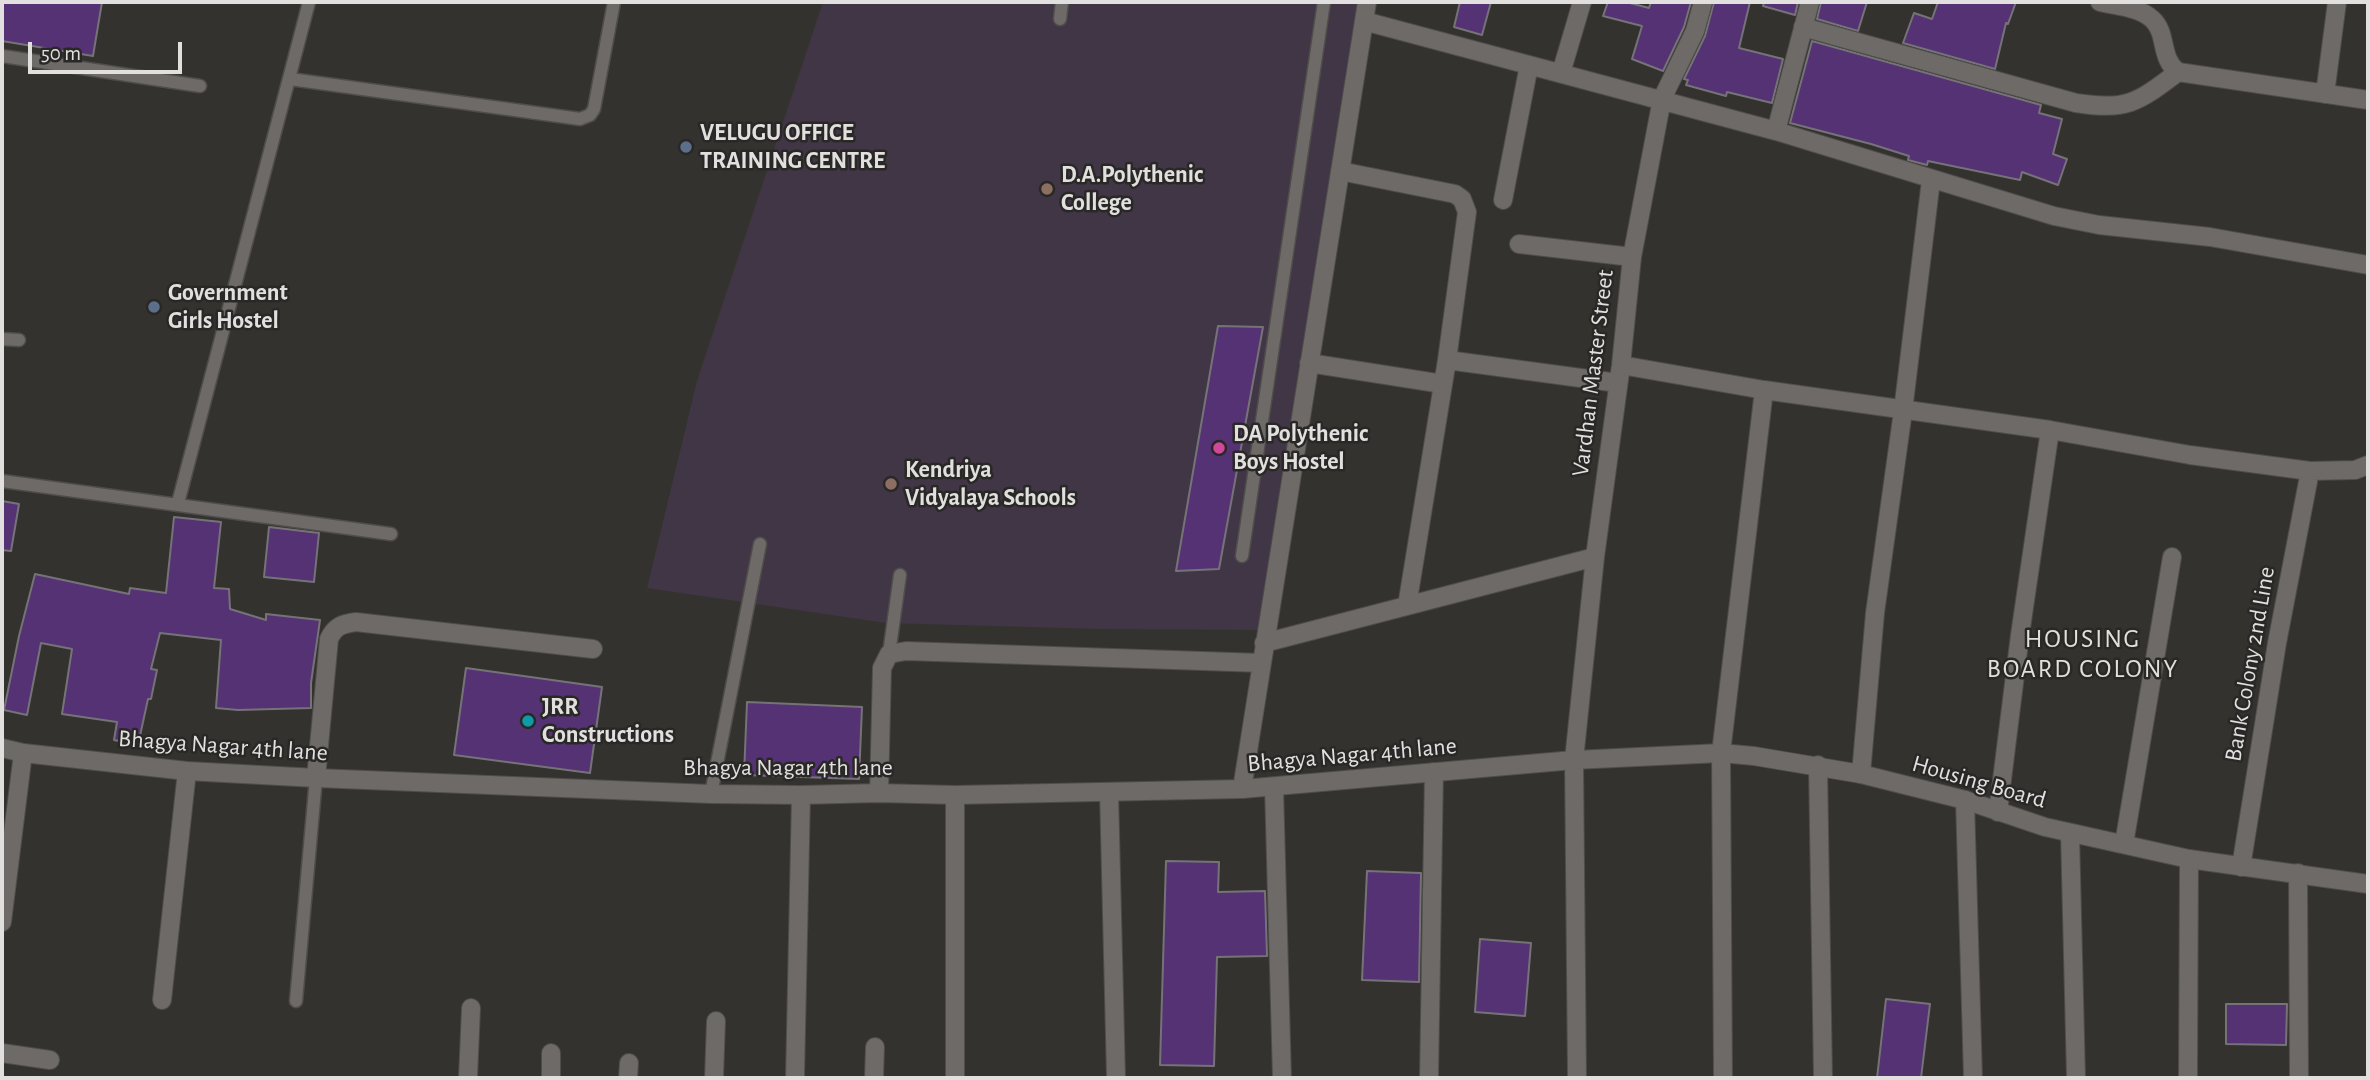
<!DOCTYPE html>
<html>
<head>
<meta charset="utf-8">
<style>
	body { margin:0 }
	#map { position:relative; width:2370px; height:1080px; overflow:hidden; background:#34322f; font-family:"Alegreya Sans",sans-serif }
	canvas { display:block }
	.frame { position:absolute; inset:0; border:4px solid #e1e0de; pointer-events:none }
	.scale { position:absolute; left:28px; top:42px; width:154px; height:32px; box-sizing:border-box; border:4px solid #e1e0de; border-top:0; padding-left:9px; font-size:21px; line-height:24px; white-space:nowrap; color:#e1e0de; -webkit-text-stroke:5px #2a2826; paint-order:stroke }
</style>
</head>
<body>
<div id="map">
<canvas width="2370" height="1080"></canvas>
<div class="frame"></div>
<div class="scale">50 m</div>
</div>
<script>
const ctx = document.querySelector('canvas').getContext('2d');
ctx.lineJoin = 'round';
function fill(path, color) {
  ctx.fillStyle = color;
  ctx.fill(path, 'evenodd');
}
function stroke(path, color, width, dash) {
  ctx.strokeStyle = color;
  ctx.lineWidth = width;
  ctx.lineCap = dash ? 'butt' : 'round';
  ctx.setLineDash(dash || []);
  ctx.stroke(path);
}
function drawText(font, color, halo, rows, align = 'center') {
  ctx.font = font + ' "Alegreya Sans",sans-serif';
  ctx.lineWidth = 5;
  ctx.setLineDash([]);
  ctx.textBaseline = 'middle';
  ctx.strokeStyle = halo;
  ctx.fillStyle = color;
  for (const [text, x, y, turn = 0] of rows) {
    ctx.save();
    ctx.translate(x, y);
    ctx.rotate((+turn || 0) * Math.PI / 180);
    ctx.textAlign = isNaN(turn) ? turn : align;
    if (halo) ctx.strokeText(text, 0, 0);
    ctx.fillText(text, 0, 0);
    ctx.restore();
  }
}
fill(new Path2D(`
	M823,2H1362L1263,630L1101,629L886,623L647,588L697,381Z`), '#413645');
const building = new Path2D(`
	M2,2H102L93,56L2,41Z
	M1460,2H1491L1482,35L1454,27Z
	M1608,2H1626L1649,8L1651,2H1691L1684,27L1663,71L1632,59L1642,26L1603,16Z
	M1714,2H1750L1739,48L1783,59L1772,103L1727,92L1726,96L1686,85L1688,80L1684,79L1705,36Z
	M1764,2H1798L1795,15L1763,6Z
	M1821,2H1867L1858,31L1817,19Z
	M1938,2H2016L2008,24L2006,23L1995,69L1903,43L1914,13L1932,19Z
	M1812,41L2041,105L2039,113L2062,119L2053,154L2067,159L2058,185L2022,172L2020,180L1928,161L1927,165L1908,160L1909,156L1871,144L1790,123Z
	M1218,326L1263,327L1219,569L1176,571Z
	M2,501L19,504L11,551L2,550Z
	M174,517L221,522L214,588L229,589L230,609L266,620V614L320,620L311,683V708L238,710L216,708L221,640L160,633L151,669L157,670L151,699H148L138,745L114,740L117,722L62,714L72,649L41,643L27,715L4,710L19,636L35,574L129,594L130,588L166,593Z
	M269,527L319,533L314,582L264,577Z
	M466,668L602,687L590,773L454,755Z
	M747,702L862,707L859,779L744,775Z
	M1166,861L1219,862L1218,892L1265,891L1267,956L1217,957L1214,1066L1160,1065Z
	M1367,871L1421,873L1419,982L1362,980Z
	M1480,939L1531,943L1525,1016L1475,1012Z
	M1886,999L1930,1004L1921,1078H1877Z
	M2226,1004H2287L2286,1045L2226,1044Z`);
fill(building, '#543273');
stroke(building, '#757377', 2);
const lane = new Path2D(`
	M1060,19L1062,2
	M2,56L200,86
	M290,79L580,119L590,115L594,109L614,2
	M2,339L19,340
	M2,481L391,534
	M178,503L309,2
	M1242,556L1324,2
	M889,654L900,575
	M711,794L760,544
	M296,1001L316,778`);
const street = new Path2D(`
	M2100,2C2116,6 2139,7 2152,19C2168,33 2159,58 2178,72L2368,100
	M1364,21L1776,131L2054,216L2099,225L2210,237L2368,265
	M1803,27L2076,103C2128,111 2138,102 2178,72
	M1561,73L1582,2
	M2325,94L2337,2
	M1776,131L1810,2
	M1340,171L1455,194L1462,199L1467,212L1447,360L1407,606
	M1503,200L1529,65
	M1519,244L1632,257
	M1447,360L1618,383
	M1309,363L1443,384
	M1621,365L1764,390L2050,430L2190,455L2310,471L2355,470L2368,465
	M1264,643L1595,557
	M1818,765L1823,1078
	M1861,774L1875,613L1903,411L1931,180
	M316,778L329,639C335,626 342,624 356,622L593,649
	M1274,787L1282,1078
	M1242,789L1367,2
	M1109,792L1116,1078
	M879,793L882,668L889,654L906,651L1262,663
	M1965,800L1973,1078
	M1998,812L2020,635L2050,430
	M2070,833L2076,1078
	M2124,844L2172,557
	M2241,867L2277,643L2310,471
	M2298,873L2299,1078
	M2,922L23,753
	M162,1000L187,771
	M2,1053L50,1060
	M468,1078L471,1008
	M551,1078V1053
	M628,1078L629,1063
	M714,1078L716,1021
	M795,1078L801,795
	M874,1078L875,1047
	M955,1078V795
	M1429,1078L1434,772
	M1577,1078L1574,760L1595,557L1621,365L1632,257L1662,99L1695,31L1703,2
	M1723,1078L1721,753L1764,390
	M2188,1078L2189,859`);
const secondary = new Path2D(`
	M2,748L23,753L187,771L316,778L711,794L801,795L879,793L955,795L1242,789L1574,760L1721,753L1754,756L1861,774L1965,800L2045,827L2189,859L2368,884`);
stroke(lane, '#4f4d4b', 15);
stroke(street, '#4f4d4b', 20);
stroke(secondary, '#4f4d4b', 20);
stroke(lane, '#6d6a67', 12);
stroke(street, '#6d6a67', 18);
stroke(secondary, '#6d6a67', 18);
for (const [x, y, r, color] of [
	[686,147,7,"#5c6f8a"],
	[1047,189,7,"#8d6e63"],
	[154,307,7,"#5c6f8a"],
	[1219,448,7,"#d1479c"],
	[891,484,7,"#8d6e63"],
	[528,721,7,"#0f9aa8"]
]) {
  const dot = new Path2D();
  dot.arc(x, y, r, 0, 2 * Math.PI);
  ctx.fillStyle = color;
  ctx.fill(dot);
  stroke(dot, '#2a2826', 2.5);
}
drawText('bold 24px', '#e1e0de', '#2a2826', [
	["VELUGU OFFICE",700,133],
	["TRAINING CENTRE",700,161],
	["D.A.Polythenic",1061,175],
	["College",1061,203],
	["Government",168,293],
	["Girls Hostel",168,321],
	["DA Polythenic",1233,434],
	["Boys Hostel",1233,462],
	["Kendriya",905,470],
	["Vidyalaya Schools",905,498],
	["JRR",542,707],
	["Constructions",542,735]
], 'left');
drawText('24px', '#e1e0de', '#2a2826', [
	["Vardhan Master Street",1593,373,-83],
	["Bank Colony 2nd Line",2250,664,-80],
	["Bhagya Nagar 4th lane",223,746,4],
	["Bhagya Nagar 4th lane",1352,755,-5],
	["Bhagya Nagar 4th lane",788,768],
	["Housing Board",1979,782,16]
]);
ctx.letterSpacing = '2px';
drawText('26px', '#e2e0dc', '#2a2826', [
	["HOUSING",2083,639],
	["BOARD COLONY",2083,669]
]);
ctx.letterSpacing = '0px';
</script>
</body>
</html>
